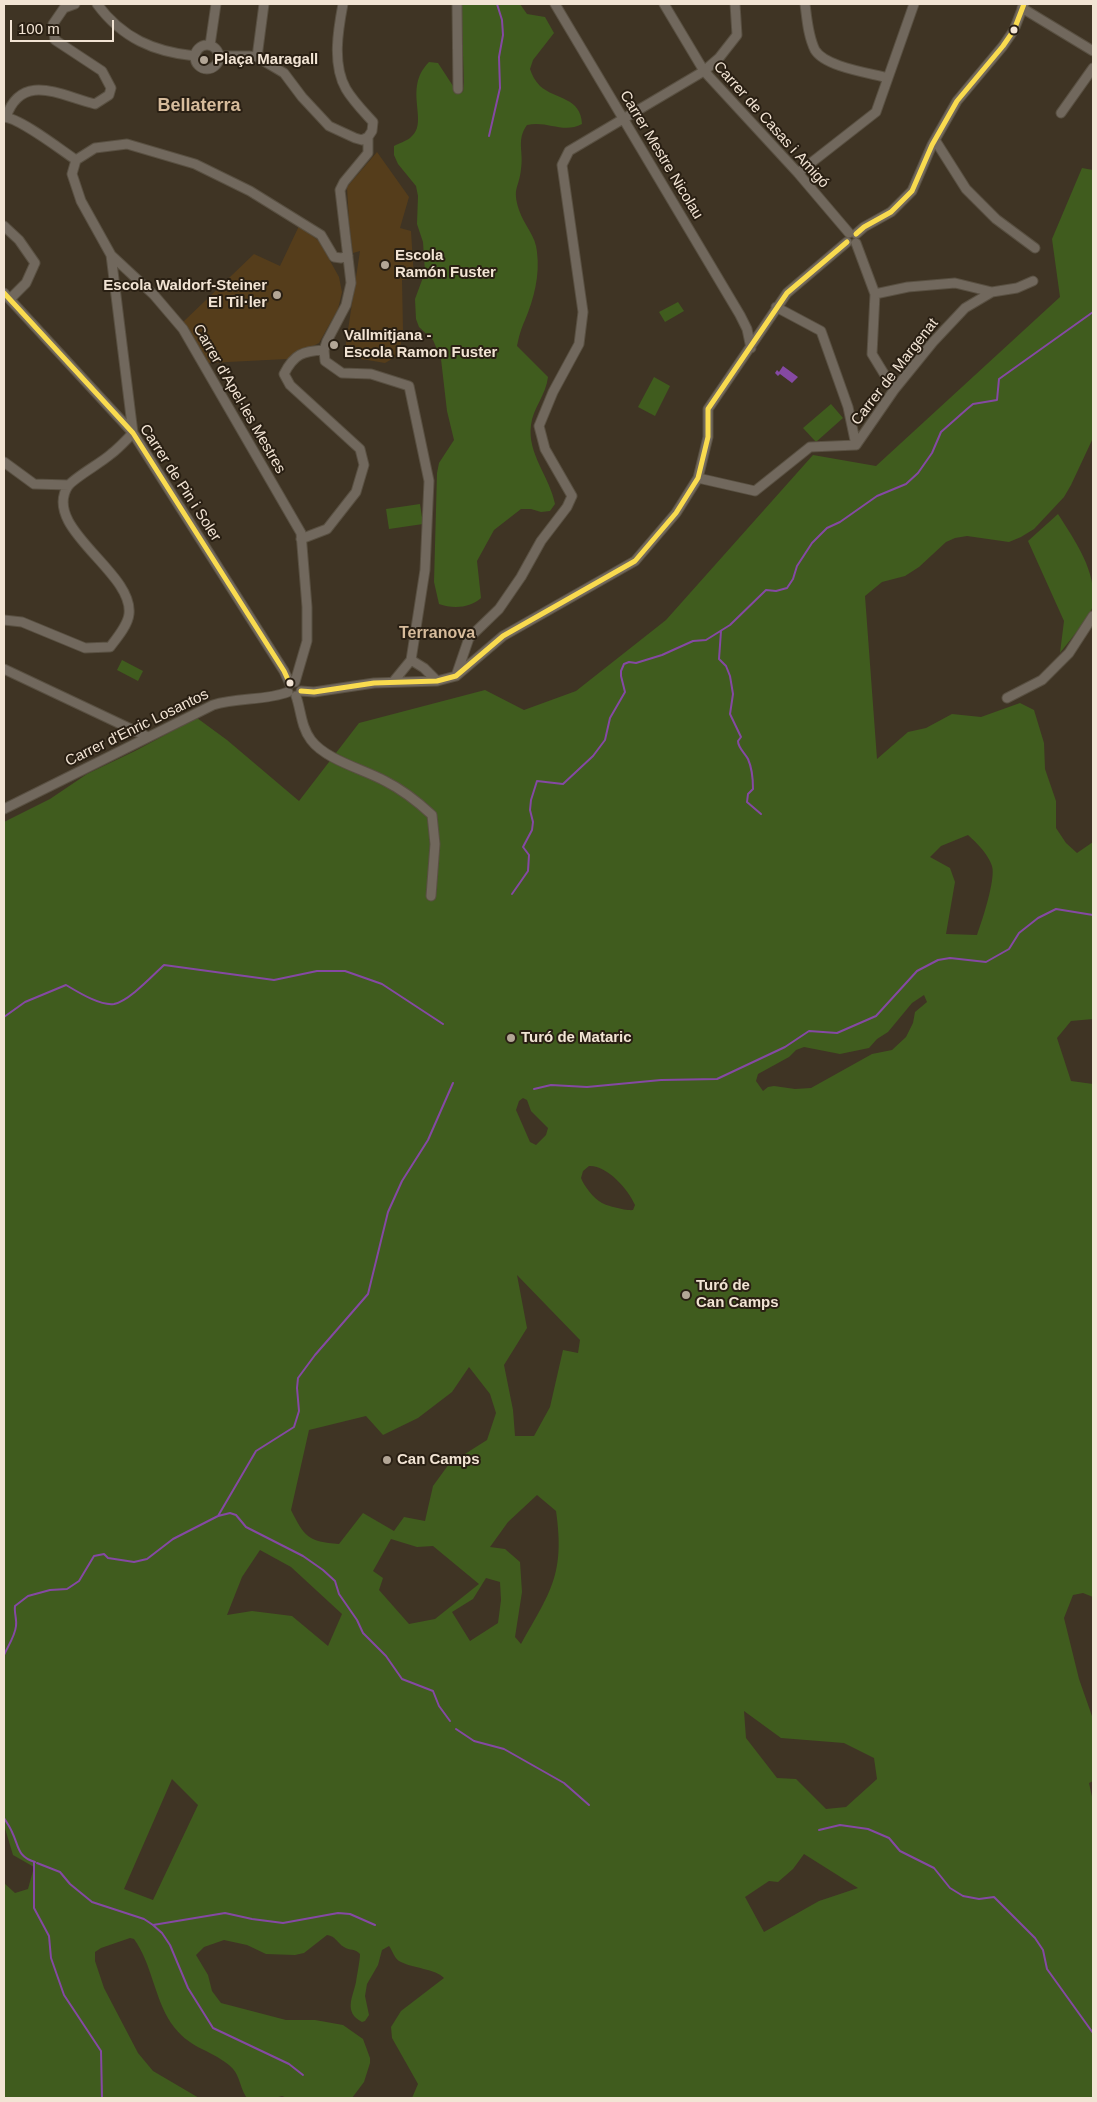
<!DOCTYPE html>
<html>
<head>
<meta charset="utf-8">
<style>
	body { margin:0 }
	#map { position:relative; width:1097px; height:2102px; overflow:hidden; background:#3f3424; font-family:Arial,sans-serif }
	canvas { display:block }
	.frame { position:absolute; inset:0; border:5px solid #f2e4d4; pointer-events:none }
	.scale { position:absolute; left:10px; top:20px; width:104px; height:22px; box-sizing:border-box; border:2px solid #f2e4d4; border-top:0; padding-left:6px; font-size:15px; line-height:18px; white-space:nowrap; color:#f2e4d4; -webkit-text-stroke:4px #291f13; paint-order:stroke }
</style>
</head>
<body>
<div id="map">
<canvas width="1097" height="2102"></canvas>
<div class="frame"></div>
<div class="scale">100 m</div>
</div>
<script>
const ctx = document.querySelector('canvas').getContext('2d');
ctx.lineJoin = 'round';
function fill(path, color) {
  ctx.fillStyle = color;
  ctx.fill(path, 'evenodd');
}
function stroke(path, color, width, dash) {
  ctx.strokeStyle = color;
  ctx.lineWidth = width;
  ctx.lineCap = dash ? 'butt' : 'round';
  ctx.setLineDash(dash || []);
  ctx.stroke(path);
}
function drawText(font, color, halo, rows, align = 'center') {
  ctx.font = font + ' Arial,sans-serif';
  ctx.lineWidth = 4;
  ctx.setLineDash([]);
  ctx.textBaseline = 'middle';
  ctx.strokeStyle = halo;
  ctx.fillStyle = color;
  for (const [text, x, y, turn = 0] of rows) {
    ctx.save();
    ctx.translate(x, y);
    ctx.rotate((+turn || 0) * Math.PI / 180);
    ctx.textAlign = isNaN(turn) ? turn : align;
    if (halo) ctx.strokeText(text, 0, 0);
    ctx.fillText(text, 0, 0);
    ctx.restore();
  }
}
fill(new Path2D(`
	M377,152L409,197L400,228L411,231L414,278L402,280L403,330L399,355L385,363L344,356L360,251L353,253L349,221L347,187Z
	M299,226L319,241L339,277L342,292L338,309L319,343L287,359L208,363L183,322L254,254L280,266Z`), '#553d1b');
fill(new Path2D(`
	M461,4H520L527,14L545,17L554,33L533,60L530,69C532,75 535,81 540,86C556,100 581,97 582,124C563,134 547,120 527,125C516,140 524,152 521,169C519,189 512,187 519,210C524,225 536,236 537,252C540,275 534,299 525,320C521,329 519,336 517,346L548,377C546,395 533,408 531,425C527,454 550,477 555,504L550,511L541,512L531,509H521L494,530L477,561L481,598C470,608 453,609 439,604L434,582L437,473L439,463L454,440L447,411L441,359L433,340L419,327L416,319L415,299L425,272L423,242L417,224L418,196L416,186L398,164L394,155V146C399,143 407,141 411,137C430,122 402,89 429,62L438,63L453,86L463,92L464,82Z
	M1082,168L1093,170V438L1071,485L1064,497L1034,529L1021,537L1009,542L967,536L955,538L946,542L919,567L905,576L882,582L865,596L877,759L908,732L926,728L952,714L981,717L1020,703L1034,710L1044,743L1045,769L1056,801V828L1066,843L1077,853L1093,842V1019L1071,1021L1057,1038L1071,1081L1093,1084V1597L1083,1593L1073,1595L1064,1618L1079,1679L1093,1719V1781L1089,1783L1093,1801V2098H412L418,2084L392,2038L391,2027L401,2011L444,1978C436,1969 412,1968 401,1962C394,1959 393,1951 389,1946L382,1950L378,1965L367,1984L365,1996L369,2015L365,2021L362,2022C343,2012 353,1997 356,1982C357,1975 360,1960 360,1954C355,1948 350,1951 344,1947C337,1943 336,1936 327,1935L304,1953L295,1955L266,1954L247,1945L224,1940L204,1947L196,1955L208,1975L212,1991L221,2003L286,2020H315L343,2025L363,2039L370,2058V2063L364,2082L352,2098H287L282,2096L275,2098H247C239,2087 241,2075 229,2065C208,2048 189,2049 171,2023C154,1997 152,1964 134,1939L130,1938L101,1948L95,1952V1961L104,1988L138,2053L153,2071L199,2098H4V1883L15,1893L28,1889L34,1867L13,1855L4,1825V822L50,799L87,774L135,751L197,718L227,740L299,801L359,723L485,690L524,710L576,691L666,620L813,455L876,466L1060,297L1052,239ZM968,835C977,843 988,854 992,866C996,879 982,921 977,935L946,934L955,882L950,868L930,857L941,846ZM924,995L927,1002L915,1012L913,1023L906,1037L892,1050L872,1054L811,1088L795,1089L774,1086L768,1087L763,1091L756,1081L758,1074L789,1057L796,1050L804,1047L840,1054L869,1048L877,1039L888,1032L912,1003ZM523,1098L527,1100L531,1111L548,1128L546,1135L536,1145L530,1142L516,1110L519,1101ZM589,1166C607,1165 628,1189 635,1205L633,1210C627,1211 607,1206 602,1203C594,1199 584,1186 581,1178L583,1171ZM517,1275L580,1340L578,1353L563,1350L550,1407L534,1436H515L513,1410L504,1365L527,1328ZM469,1367L490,1394L496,1413L487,1440L449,1464L433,1486L425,1521L404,1517L394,1531L363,1513L339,1544C308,1542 304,1536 291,1510L309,1430L366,1416L383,1435L418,1418L452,1392ZM537,1495L556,1511C565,1574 551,1591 521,1644L515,1637L522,1592L520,1562L505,1549L490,1547L508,1522ZM391,1539L417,1547L433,1546L479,1584L435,1619L409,1624L379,1590L383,1578L373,1571ZM260,1550L291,1567L342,1614L328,1646L292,1616L252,1611L227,1615L242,1577ZM486,1578L500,1582L501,1600L498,1623L470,1641L452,1612L473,1599ZM744,1711L781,1738L844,1743L874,1758L877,1779L846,1807L826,1809L796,1779L777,1778L746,1738ZM172,1779L198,1805L153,1900L124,1889ZM804,1854L858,1888L819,1901L764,1932L745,1897L769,1881L778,1882L793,1869Z
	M678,302L684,311L665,322L659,312Z
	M654,377L670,386L655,416L638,407Z
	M831,404L843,418L816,442L803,428Z
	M420,504L423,524L389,529L386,509Z
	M1058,514C1075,541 1097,571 1093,605C1092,614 1067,644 1060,653L1064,621L1028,541Z
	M122,660L143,671L138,681L117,670Z`), '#405c1e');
fill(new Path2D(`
	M783,366L798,377L792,383L780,374L778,376L775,373L777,370L779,372Z`), '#8549a3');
stroke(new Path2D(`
	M489,136L500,88L499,57L503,35L502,20L497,4
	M721,631L719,659L726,666L730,676L733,694L730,714L741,737L738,741C738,748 745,753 748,759C752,768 753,779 753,789L748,794L747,802L761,814
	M512,894L528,871L529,855L523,847L532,830L533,822L530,810L531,800L537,781L563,784L593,756L605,740L610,718L625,692L621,676V671L624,664L629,662L636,663L662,655L693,641L706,640L730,625L766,590L776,591L787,588L793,579L797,566L812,543L827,528L840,522L877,496L906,484L918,473L932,453L941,432L967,409L973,404L997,400L999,379L1093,312
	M4,1017L25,1002L66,985C78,992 100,1006 114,1004C129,1001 152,976 164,965L274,980L317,971H345L382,984L443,1024
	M534,1089L551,1085L587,1087L661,1080L717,1079L785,1047L809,1031L837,1033L876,1016L917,971L938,960L950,958L986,962L1009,949L1019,933L1038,918L1056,909L1093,915
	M218,1516L256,1451L294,1427L299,1411L297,1388L298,1378L315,1355L368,1294L388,1212L402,1181L428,1140L453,1083
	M4,1655C8,1646 15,1636 16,1626C17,1619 14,1613 15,1606L28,1596L50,1590L67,1589L79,1581L94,1556L104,1554L108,1558L134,1562L147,1559L173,1539L218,1516L230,1513L236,1515L246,1527L303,1556L323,1570L335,1581L339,1594L357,1620L363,1633L386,1656L402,1679L433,1691L439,1706L450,1721
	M456,1729L474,1741L504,1749L564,1783L589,1805
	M4,1818C7,1823 10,1827 12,1832C19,1846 17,1857 35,1862
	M819,1830L840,1825L868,1829L889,1838L900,1851L934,1868L950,1888L963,1896L979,1899L994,1897L1035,1938L1043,1950L1047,1969L1093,2033
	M34,1862V1908L49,1936L51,1958L64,1995L101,2051L102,2098
	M37,1863L60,1872L70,1884L92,1902L144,1919L153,1925L162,1933L170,1945L188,1988L213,2028L289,2064L303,2075
	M153,1925L225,1913L252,1919L283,1923L338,1913L350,1914L375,1925`), '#8549a3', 2);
const minor = new Path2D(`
	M97,4C122,38 154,52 195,56
	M343,4C338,30 332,65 346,89C353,101 364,112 373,122L372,131L368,137
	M457,4L458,89
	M555,4L740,315L747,329L751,348
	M664,4L704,71L798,173L849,233
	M805,4C807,19 808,36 815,50C825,67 870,73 888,78
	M1022,8L1093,51
	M195 57a12 12 0 1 1 24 0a12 12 0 1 1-24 0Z
	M210,45L216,4
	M220,56H249L257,57L284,73L302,97L329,126L355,138L362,140L368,137
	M257,57L264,4
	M1061,113L1093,68
	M4,117C20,118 61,150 76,160
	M6,117C22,71 61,96 95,104L109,95L111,88L102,71L55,40L53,24L64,8L75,4
	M368,137V153L344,182L340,190L351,283L346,305L327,341L324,350L325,361L342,373L371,374L409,386L429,481L425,570L411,660L393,682
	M935,140L966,189L996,219L1035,248
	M76,160L72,174L81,201L111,255L154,295L183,329L301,533L307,607V641L295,682
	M76,160L95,148L127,144L195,164L250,191L321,235L334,257L341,258L348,256
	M798,173L876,112L914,4
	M4,226L19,240L35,263L26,283L10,299
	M856,234L864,227L891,212L912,191L932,145L957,101L1003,46L1014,30L1024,4
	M856,243L875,294L872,354L894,390
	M4,293L133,433L284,671L290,684
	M875,294L908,287L955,283L992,292
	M776,307L821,331L848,407L856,445
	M4,462L34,484L69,485
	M698,478L755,491L810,447L856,445L894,390L933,342L965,308L992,292L1017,288L1033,281
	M301,539L327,529L356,492L364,465L360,449L290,385L284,374C294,354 303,351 324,350
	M4,620L22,622L85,648L110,647C117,638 128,625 129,614C134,572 41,528 68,486C75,477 101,463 111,454C119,448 126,440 133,433L111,255
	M411,660L424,668L437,681
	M4,669L148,737
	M456,676L469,638L499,609L521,577L541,541L567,507L572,496L545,449L539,426L553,392L579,344L583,312L562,165L569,151L704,71L719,58L737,35L735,4
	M301,691L314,692L374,683L437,681L456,676L503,636L635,561L676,513L698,478L708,437V409L787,293L847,242
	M296,696C301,710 301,727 311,740C326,760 363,769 385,781C403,790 418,802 432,815L435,844L431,896
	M1007,698L1042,680L1069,653L1093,616
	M4,809L213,705C238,697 265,701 288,692`);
stroke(minor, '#595042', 11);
stroke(minor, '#71685d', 9);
stroke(new Path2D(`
	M856,234L864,227L891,212L912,191L932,145L957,101L1003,46L1014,30L1024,4
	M4,293L133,433L284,671L290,684
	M301,691L314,692L374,683L437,681L456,676L503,636L635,561L676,513L698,478L708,437V409L787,293L847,242`), '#f9db4f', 5);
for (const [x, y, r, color] of [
	[1014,30,4.5,"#f2e4d4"],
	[204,60,5,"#b3a696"],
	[385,265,5,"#b3a696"],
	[277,295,5,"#b3a696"],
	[334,345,5,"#b3a696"],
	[290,683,4.5,"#f2e4d4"],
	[511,1038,5,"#b3a696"],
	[686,1295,5,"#b3a696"],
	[387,1460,5,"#b3a696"]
]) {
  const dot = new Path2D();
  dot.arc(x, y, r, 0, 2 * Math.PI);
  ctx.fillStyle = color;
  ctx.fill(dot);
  stroke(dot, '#291f13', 2);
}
drawText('bold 15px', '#f2e4d4', '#291f13', [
	["Plaça Maragall",214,60],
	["Escola",395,256],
	["Ramón Fuster",395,273],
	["Escola Waldorf-Steiner",267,286,"right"],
	["El Til·ler",267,303,"right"],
	["Vallmitjana -",344,336],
	["Escola Ramon Fuster",344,353],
	["Turó de Mataric",521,1038],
	["Turó de",696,1286],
	["Can Camps",696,1303],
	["Can Camps",397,1460]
], 'left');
drawText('15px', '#f2e4d4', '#291f13', [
	["Carrer de Casas i Amigó",771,125,48],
	["Carrer Mestre Nicolau",661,155,59],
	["Carrer de Margenat",895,372,-52],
	["Carrer d'Apel·les Mestres",239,399,60],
	["Carrer de Pin i Soler",180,483,57],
	["Carrer d'Enric Losantos",137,728,-26]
]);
drawText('bold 16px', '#d7bc9c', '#291f13', [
	["Terranova",437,634]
]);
drawText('bold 18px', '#d7bc9c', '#291f13', [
	["Bellaterra",199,106]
]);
</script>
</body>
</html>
